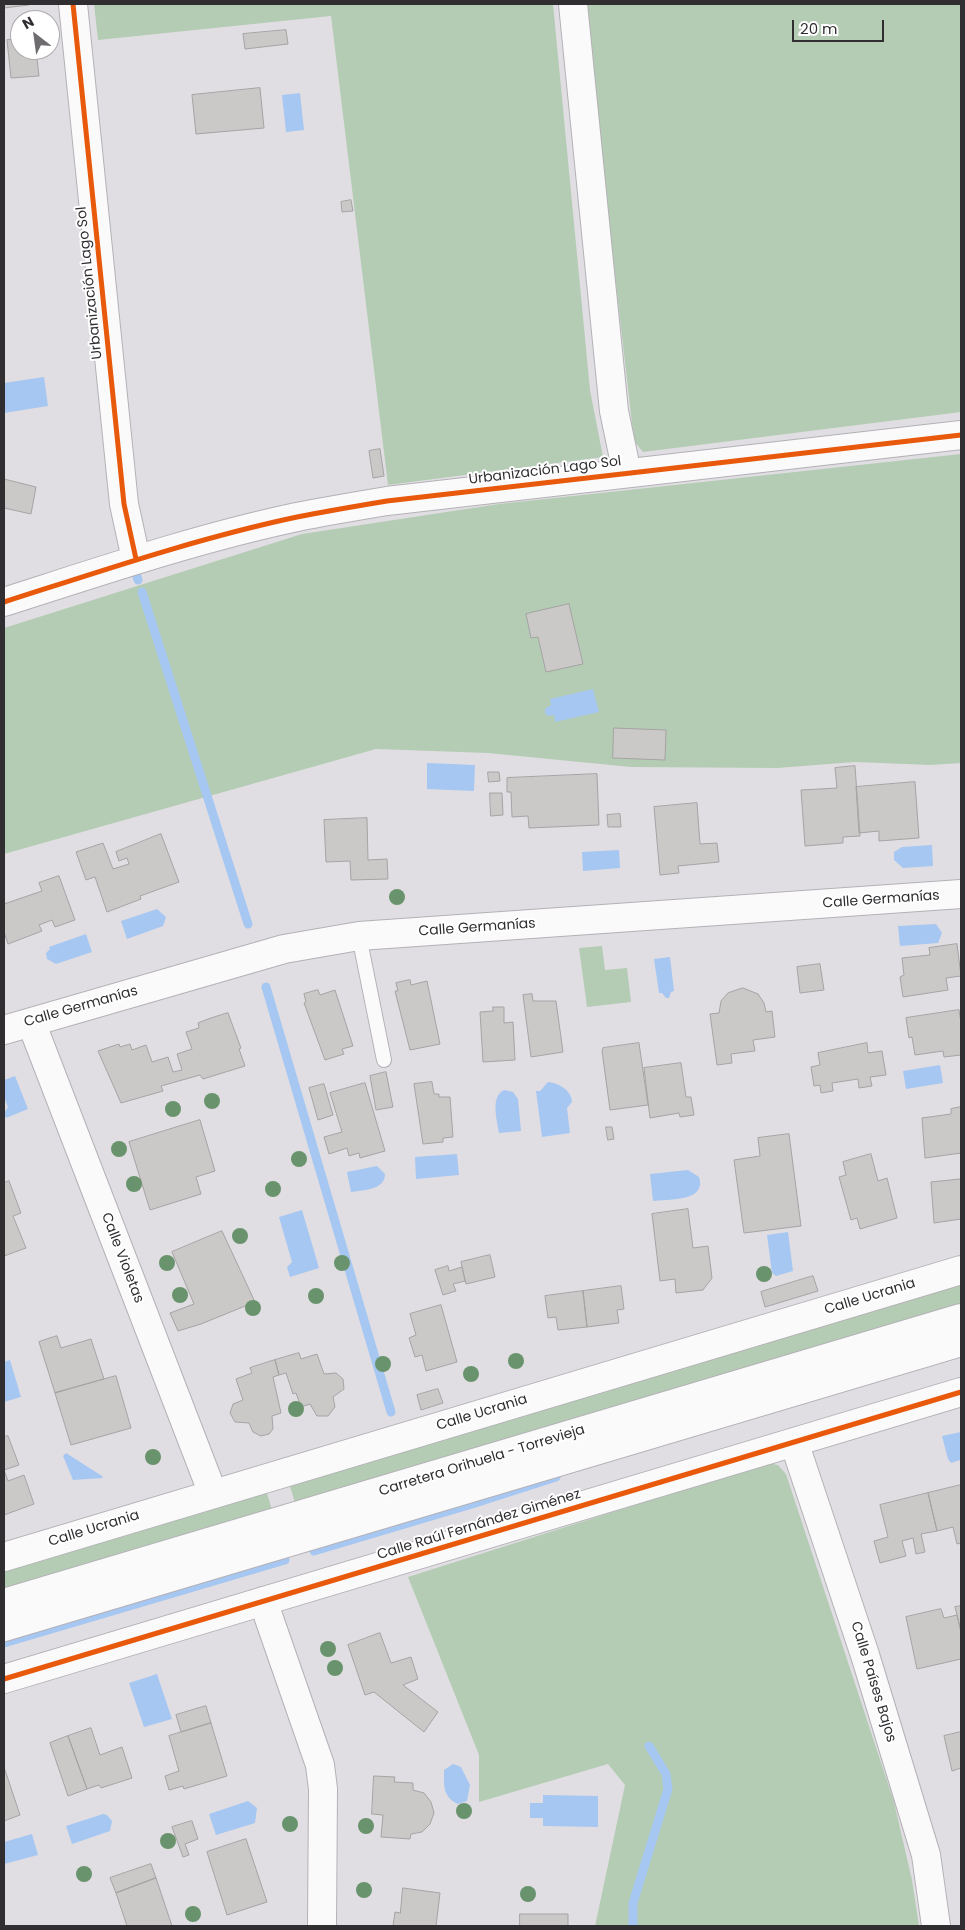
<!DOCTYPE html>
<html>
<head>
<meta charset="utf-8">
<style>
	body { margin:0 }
	#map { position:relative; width:965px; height:1930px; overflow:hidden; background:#e1dee3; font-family:Poppins,sans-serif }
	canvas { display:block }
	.frame { position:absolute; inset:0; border:5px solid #312e32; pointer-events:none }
	.north { position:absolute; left:10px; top:10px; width:50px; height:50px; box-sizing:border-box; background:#fff; border:1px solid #adabad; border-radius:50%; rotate:330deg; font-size:14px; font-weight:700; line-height:20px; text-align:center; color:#312e32 }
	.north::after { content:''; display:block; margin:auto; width:18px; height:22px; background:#6f6c70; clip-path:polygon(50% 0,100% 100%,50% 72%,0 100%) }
	.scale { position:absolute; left:792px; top:20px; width:92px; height:22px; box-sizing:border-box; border:2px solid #312e32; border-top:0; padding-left:6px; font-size:15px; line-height:18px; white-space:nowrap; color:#312e32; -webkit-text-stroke:4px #fff; paint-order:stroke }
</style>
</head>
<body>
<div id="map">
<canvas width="965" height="1930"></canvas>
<div class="frame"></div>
<div class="north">N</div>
<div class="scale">20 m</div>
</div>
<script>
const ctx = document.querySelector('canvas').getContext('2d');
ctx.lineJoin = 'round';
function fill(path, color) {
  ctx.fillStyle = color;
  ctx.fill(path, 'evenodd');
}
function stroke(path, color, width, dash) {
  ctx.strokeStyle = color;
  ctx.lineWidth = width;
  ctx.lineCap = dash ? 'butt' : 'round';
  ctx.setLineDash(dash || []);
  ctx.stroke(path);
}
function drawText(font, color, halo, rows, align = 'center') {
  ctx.font = font + ' Poppins,sans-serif';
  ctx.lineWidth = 4;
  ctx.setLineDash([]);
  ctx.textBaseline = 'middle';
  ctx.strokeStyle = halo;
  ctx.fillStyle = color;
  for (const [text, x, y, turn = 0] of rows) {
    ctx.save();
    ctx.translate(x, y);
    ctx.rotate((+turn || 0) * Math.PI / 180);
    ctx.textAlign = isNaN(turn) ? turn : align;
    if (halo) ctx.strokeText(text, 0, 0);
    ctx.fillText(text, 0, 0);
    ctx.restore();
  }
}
fill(new Path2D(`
	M94,4H553L590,390L603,457L388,485L331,16L98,40Z
	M584,4H961V412L643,452L634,441Z
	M961,454V763L931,765L855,762L777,768L631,767L488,753L376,749L4,854V628L302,534L499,504Z
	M602,946L605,970L627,968L631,1002L587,1007L579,948Z
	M961,1282V1308L296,1506L289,1483Z
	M767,1463L778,1465L786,1474L894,1802L912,1880L919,1926H595L625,1785L608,1764L479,1802V1755L408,1577Z
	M266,1490L273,1513L4,1594V1570Z`), '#b4ccb4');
fill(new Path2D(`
	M300,93L304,130L286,132L282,95Z
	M44,377L48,406L4,413V383Z
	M593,689L599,712L555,722L554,715L548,716L545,713V709L551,705L550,699Z
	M427,763L475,765L474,791L427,789Z
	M932,845L933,866L903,868L894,860V852L902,847Z
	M619,850L620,868L583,871L582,852Z
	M157,909L166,917L163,926L127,939L121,921Z
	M936,924L942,933L938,943L900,946L898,926Z
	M86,934L92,952L56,964L47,959L46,953L50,949L49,947Z
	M670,957L674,991L671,992L669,998H666L662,993H659L654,959Z
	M940,1065L943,1083L906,1089L903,1071Z
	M15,1076L28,1109L6,1118L4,1113L8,1107L4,1097V1080Z
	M548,1082C559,1083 572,1091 572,1102L567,1108L570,1133L542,1137L536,1091H540Z
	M504,1090L513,1092L518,1099L521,1131L499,1133C497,1120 490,1097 504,1090Z
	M457,1154L459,1175L416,1179L415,1157Z
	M377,1166L385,1174C385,1190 364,1190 351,1192L347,1172Z
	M688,1170L699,1177C707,1202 669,1199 653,1201L650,1174Z
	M302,1210L319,1268L290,1277L287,1267L292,1262L279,1217Z
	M788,1232L793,1271L776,1276L772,1273L767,1235Z
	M10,1360L21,1397L4,1402V1362Z
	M961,1432L960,1460L951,1463L948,1459L942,1436Z
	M66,1453L102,1476L103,1478L73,1480L63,1456Z
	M157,1674L172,1719L144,1727L129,1683Z
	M453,1764L461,1767L470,1785L467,1801L458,1804C442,1797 444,1784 444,1770Z
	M543,1795L598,1796V1827L543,1826V1818H530V1803H543Z
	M248,1801L257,1808L255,1823L216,1835L209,1814Z
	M103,1814L107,1815L112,1821L110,1831L72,1844L66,1826Z
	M32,1834L38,1855L4,1864V1842Z`), '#a6c7f1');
stroke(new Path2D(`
	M133,563L138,580
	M142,592L248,924
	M266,987L391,1412
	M314,1551L472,1504L556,1477
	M4,1643L285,1560
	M633,1926V1903L668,1789L666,1774L649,1746`), '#a6c7f1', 9);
const building = new Path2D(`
	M4,4H29V5L4,8Z
	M286,30L288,44L245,49L243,34Z
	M20,39V50H36L39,76L11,78L7,40Z
	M260,88L264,128L196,134L192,95Z
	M351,200L353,211L342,212L341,202Z
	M380,449L384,476L373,478L369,451Z
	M4,479L36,487L31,514L4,508Z
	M569,604L583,664L546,672L538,637L531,638L526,614Z
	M614,728L666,730L665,760L613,758Z
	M855,766L860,836L843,837V843L805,846L801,790L837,788L835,768Z
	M488,772H499L500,781L489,782Z
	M597,774L599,825L529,828L528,816L512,817L511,792H507V778Z
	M915,782L919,838L879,841V831L859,833L856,787Z
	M490,793H502L503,815L491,816Z
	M697,803L700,844L717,843L719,862L678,866L679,873L660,875L654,807Z
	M620,814L621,827H608L607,815Z
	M367,818L368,860L387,859L388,879L351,880L350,861L326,862L324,820Z
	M161,834L179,882L140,896L141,899L107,912L95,877L86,880L76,852L103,843L113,869L129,864L127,858L119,861L116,852Z
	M59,876L75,920L55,927L52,920L39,925L42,931L8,944L4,932V904L42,891L39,883Z
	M957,944L961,976L946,978L948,990L903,997L900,977L904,975L902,958L930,955L929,948Z
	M820,964L824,990L800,993L797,967Z
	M410,980L411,985L427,981L440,1044L410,1050L395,991H398L396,983Z
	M743,988L758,994L764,1003L766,1012L772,1011L775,1037L753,1040L755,1051L731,1054L732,1063L717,1065L710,1014L719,1013L721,1001L728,993Z
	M318,990L320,995L335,990L353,1046L342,1049L344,1054L325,1060L304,1003L306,1002L304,994Z
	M532,994L533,1001H556L563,1052L531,1057L523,995Z
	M493,1007H504V1023L513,1022L515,1060L483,1062L480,1012L493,1011Z
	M959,1010L961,1023V1055L944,1057L943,1051L915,1055L912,1037L909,1038L906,1018Z
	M228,1013L241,1048L239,1049L245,1066L203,1079L200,1075L161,1086L163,1091L121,1103L98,1051L119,1044L120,1047L130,1044L132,1050L146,1045L152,1062L168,1057L173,1072L182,1070L177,1054L192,1049L186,1032L199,1028L198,1023L208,1019Z
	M639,1043L648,1105L610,1110L602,1051L603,1048Z
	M867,1043L868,1053L882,1051L886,1075L870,1077L872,1086L859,1088L858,1079L832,1083L833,1091L821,1093L820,1085L814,1086L811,1067L820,1065L818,1053Z
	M681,1063L686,1097H691L694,1115L680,1117L679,1113L650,1118L644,1068Z
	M386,1072L393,1107L376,1110L370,1076Z
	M432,1082L434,1094H439V1097H450L453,1137L443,1138V1142L423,1144L414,1084Z
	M365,1083L385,1151L360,1158L359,1153L349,1156L347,1148L329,1154L324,1137L342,1132L330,1093Z
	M324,1084L333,1115L318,1120L309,1088Z
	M961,1107V1153L925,1158L922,1118L951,1114V1109Z
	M200,1120L215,1171L196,1177L201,1194L150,1210L129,1142Z
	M606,1127H612L614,1139L608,1140Z
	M789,1134L801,1226L744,1233L734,1160L760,1156L758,1138Z
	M871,1154L878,1181L887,1178L897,1218L860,1229L857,1218L851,1220L839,1177L846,1175L843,1162Z
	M961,1173V1219L934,1223L931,1182L960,1179Z
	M9,1181L21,1213L13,1216L26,1248L4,1256V1183Z
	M688,1209L693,1248L708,1246L712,1278L703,1290L676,1293L675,1279L660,1281L652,1214Z
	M222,1231L255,1302L201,1324L178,1331L170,1313L194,1304L172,1252Z
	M490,1255L495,1277L466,1284L461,1262Z
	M448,1266L449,1271L462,1267L465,1281L453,1284L456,1291L443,1295L435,1270Z
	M813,1276L818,1291L765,1307L761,1292Z
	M621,1286L624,1309L617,1310L619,1323L587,1327L583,1291Z
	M583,1291L587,1327L558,1330L556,1317L548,1318L545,1296Z
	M441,1305L457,1362L426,1371L422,1355L415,1357L409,1338L416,1335L410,1314Z
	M57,1336L61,1348L91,1339L104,1379L55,1393L39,1342Z
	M299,1353L301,1359L317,1354L324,1374L336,1373L343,1379L344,1389L333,1397L335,1407L328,1416H317L310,1404L301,1407L296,1393L293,1394L286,1373L279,1375L275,1360Z
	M275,1360L279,1375L273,1377L281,1413L272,1416L273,1429L269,1434L261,1436L253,1432L249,1423L235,1422L230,1413L233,1404L243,1400L236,1379L252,1373L250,1368Z
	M116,1376L131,1428L71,1445L55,1393Z
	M438,1389L443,1403L421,1410L417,1395Z
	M8,1436L19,1465L4,1470L8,1481L24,1475L34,1504L4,1515V1437Z
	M961,1485V1543L957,1544L953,1527L937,1531L928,1493Z
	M928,1493L937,1531L921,1534L925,1552L916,1554L913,1538L902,1541L906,1556L880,1563L874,1541L888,1537L880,1505Z
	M961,1606V1632L955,1607Z
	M941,1609L944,1618L957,1615L961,1632V1659L917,1669L906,1617Z
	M380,1633L391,1663L411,1657L418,1679L403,1685L438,1712L424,1732L374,1692L365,1695L348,1645Z
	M206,1706L211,1723L181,1732L176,1715Z
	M211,1723L227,1776L184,1789L183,1786L169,1790L165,1776L179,1771L169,1736Z
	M91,1728L100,1755L122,1747L132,1778L101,1788L99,1785L87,1789L68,1736Z
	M961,1732V1768L952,1771L944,1736Z
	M68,1736L87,1789L68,1796L50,1743Z
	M4,1767L20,1815L4,1821Z
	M374,1776L395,1777L394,1782L413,1783V1790L424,1793L431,1802L434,1813L430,1824L422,1832L411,1834L410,1839L381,1837L383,1815L372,1814Z
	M192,1821L198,1839L185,1844L189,1855L183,1857L172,1827Z
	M246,1839L267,1902L227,1915L207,1852Z
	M151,1864L156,1878L116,1893L110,1878Z
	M156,1878L172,1926H127L116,1893Z
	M403,1888L440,1893L436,1926H393L395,1912L400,1913Z
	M520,1914H568V1926H520Z`);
fill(building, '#cbc8c8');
stroke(building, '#a6a3a4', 1);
const lane = new Path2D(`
	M359,936L384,1060`);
const street = new Path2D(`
	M73,4L124,504L136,559
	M573,4L614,411L627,473
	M4,602C101,571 198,538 297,517C327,511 357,506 387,501L961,435
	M31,1022L213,1494
	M4,1030L284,949L359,936L961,894
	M794,1442L865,1655L926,1855L936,1926
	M4,1557L961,1270
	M263,1601L320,1765L323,1789L322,1926
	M4,1679L961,1392`);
const primary = new Path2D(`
	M4,1603L961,1318
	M4,1627L961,1342`);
stroke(lane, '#b4b1b6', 16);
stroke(street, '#b4b1b6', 30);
stroke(primary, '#b4b1b6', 30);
stroke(lane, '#fafafb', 14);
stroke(street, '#fafafb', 28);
stroke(primary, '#fafafb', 28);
stroke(new Path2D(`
	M73,4L124,504L136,559
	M4,602C101,571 198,538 297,517C327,511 357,506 387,501L961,435
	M4,1679L961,1392`), '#e8590c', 5);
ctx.fillStyle = '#68936c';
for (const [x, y] of [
	[397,897],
	[212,1101],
	[173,1109],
	[119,1149],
	[299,1159],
	[134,1184],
	[273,1189],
	[240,1236],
	[167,1263],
	[342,1263],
	[764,1274],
	[180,1295],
	[316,1296],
	[253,1308],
	[516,1361],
	[383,1364],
	[471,1374],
	[296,1409],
	[153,1457],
	[328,1649],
	[335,1668],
	[464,1811],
	[290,1824],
	[366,1826],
	[168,1841],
	[84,1874],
	[364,1890],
	[528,1894],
	[193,1914]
]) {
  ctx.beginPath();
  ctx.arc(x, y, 8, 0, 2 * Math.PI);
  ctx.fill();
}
drawText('14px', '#312e32', '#fff', [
	["Urbanización Lago Sol",90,283,-96],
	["Urbanización Lago Sol",545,471,-7],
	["Calle Germanías",881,900,-4],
	["Calle Germanías",477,928,-4],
	["Calle Germanías",81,1007,-16],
	["Calle Violetas",122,1258,69],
	["Calle Ucrania",870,1297,-17],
	["Calle Ucrania",482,1413,-17],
	["Carretera Orihuela - Torrevieja",482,1461,-17],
	["Calle Raúl Fernández Giménez",479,1525,-17],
	["Calle Ucrania",94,1529,-17],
	["Calle Países Bajos",873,1682,73]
]);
</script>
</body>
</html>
